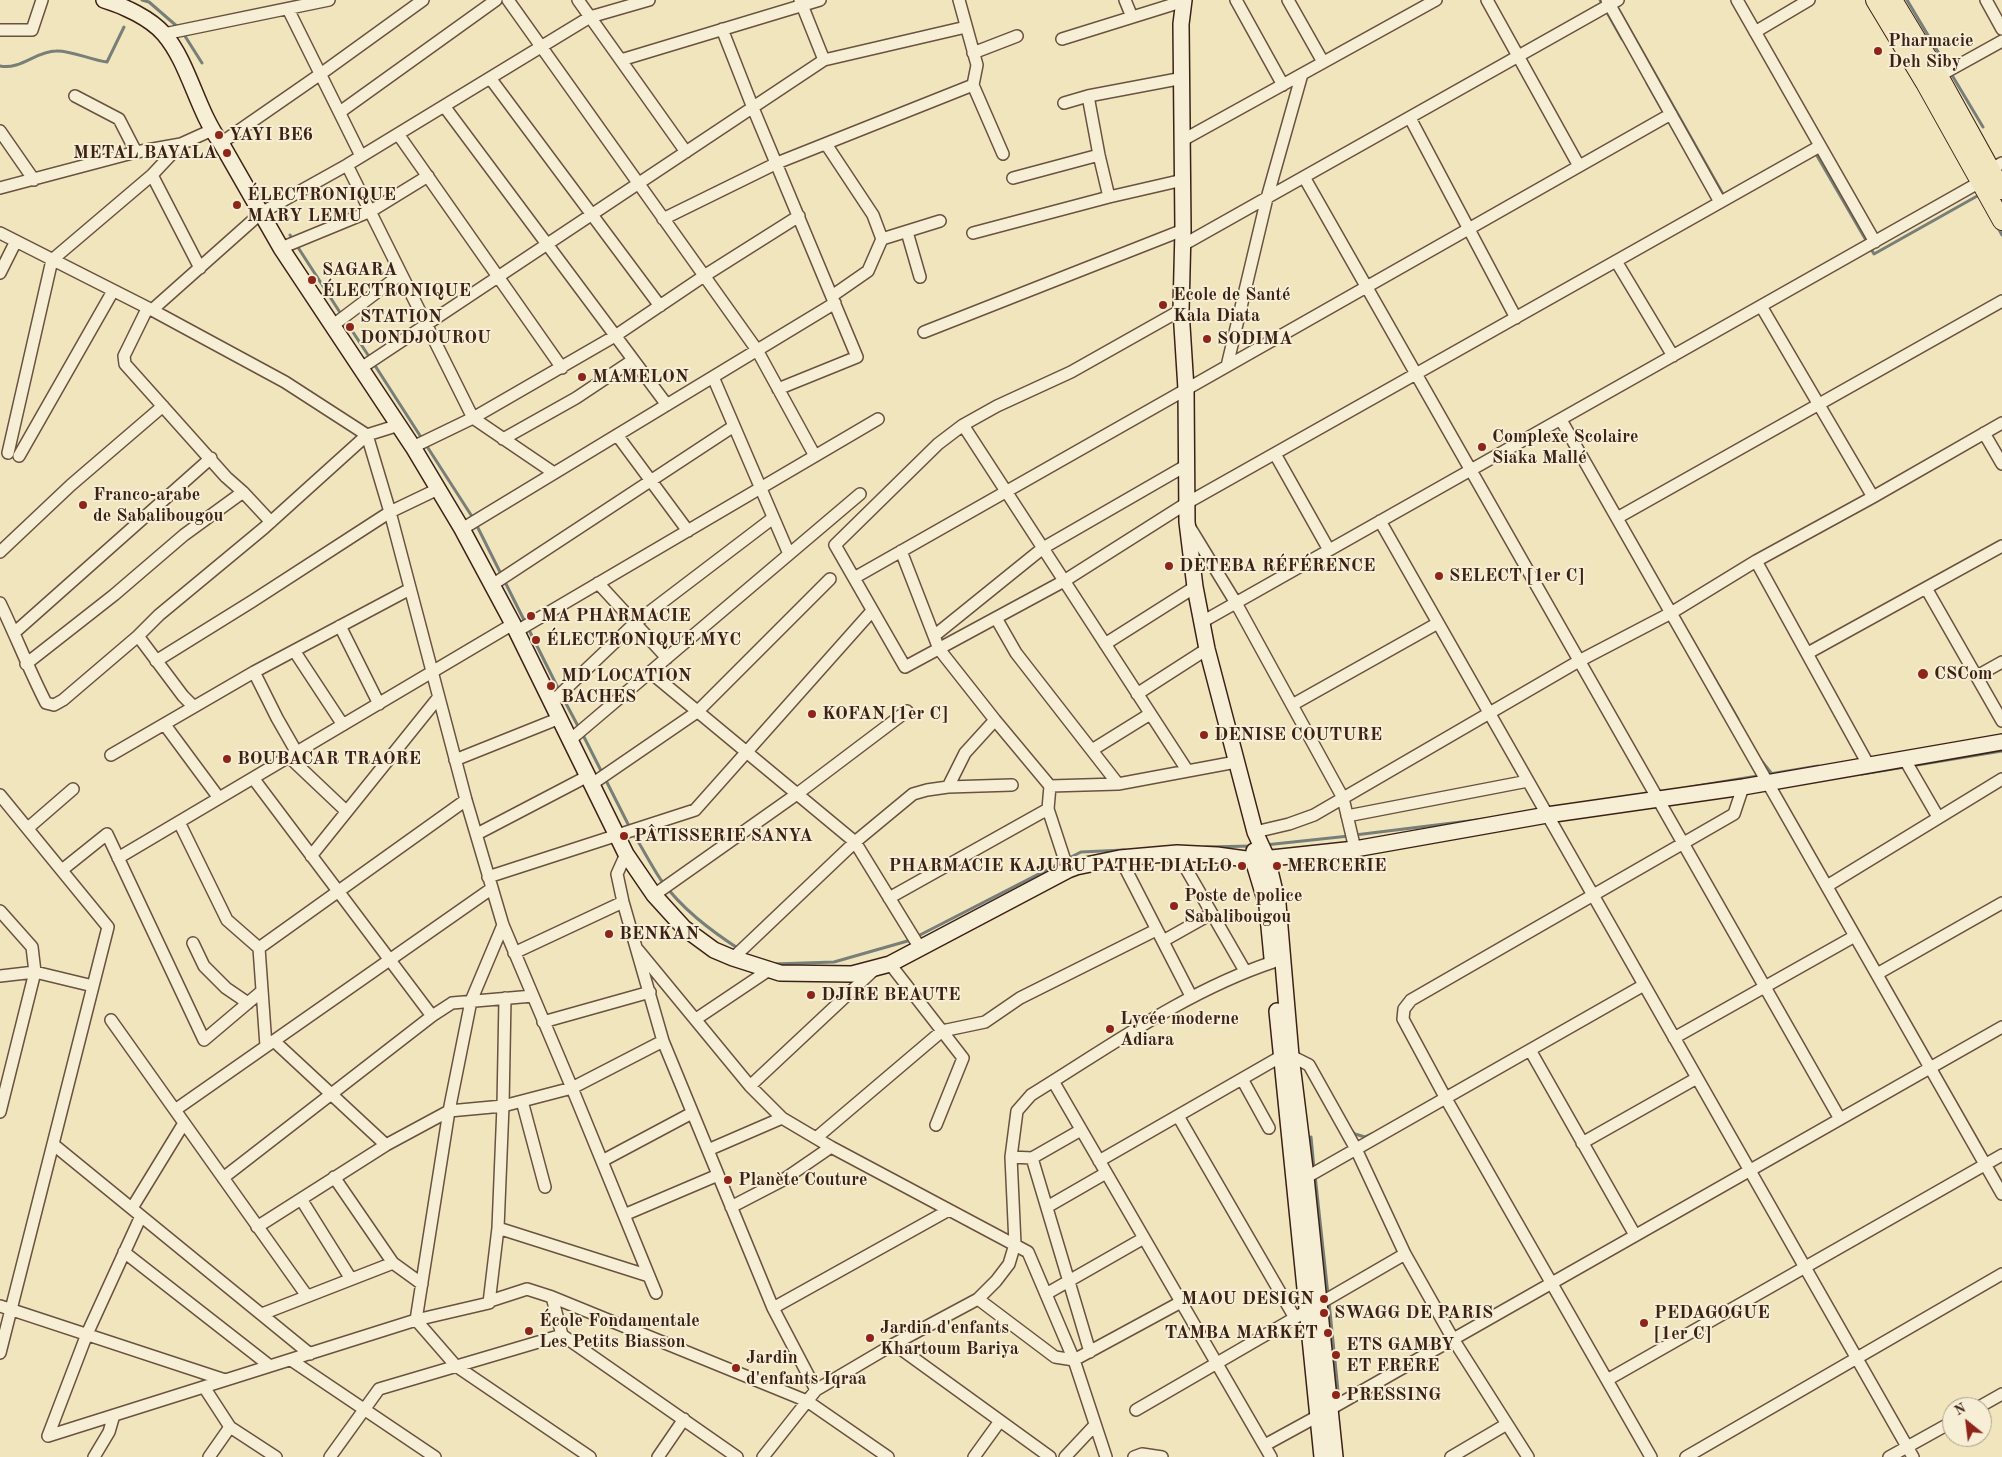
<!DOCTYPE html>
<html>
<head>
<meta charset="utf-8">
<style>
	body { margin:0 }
	#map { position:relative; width:2002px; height:1457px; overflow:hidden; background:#f1e5be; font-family:"Old Standard TT",serif }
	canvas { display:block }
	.north { position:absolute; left:1942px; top:1397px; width:50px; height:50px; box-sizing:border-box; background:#f6eed5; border:1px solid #ac9c89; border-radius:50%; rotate:331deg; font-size:14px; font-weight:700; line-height:20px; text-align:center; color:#3c2116 }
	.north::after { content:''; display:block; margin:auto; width:18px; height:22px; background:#8f2418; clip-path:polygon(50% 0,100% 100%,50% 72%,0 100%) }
</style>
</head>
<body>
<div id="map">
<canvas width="2002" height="1457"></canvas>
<div class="north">N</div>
</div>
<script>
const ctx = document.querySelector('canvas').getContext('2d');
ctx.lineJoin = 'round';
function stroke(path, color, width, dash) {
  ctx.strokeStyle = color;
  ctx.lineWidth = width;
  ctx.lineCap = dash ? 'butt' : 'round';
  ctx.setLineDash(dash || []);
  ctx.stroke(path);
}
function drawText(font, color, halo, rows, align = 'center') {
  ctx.font = font + ' "Old Standard TT",serif';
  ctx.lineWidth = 4;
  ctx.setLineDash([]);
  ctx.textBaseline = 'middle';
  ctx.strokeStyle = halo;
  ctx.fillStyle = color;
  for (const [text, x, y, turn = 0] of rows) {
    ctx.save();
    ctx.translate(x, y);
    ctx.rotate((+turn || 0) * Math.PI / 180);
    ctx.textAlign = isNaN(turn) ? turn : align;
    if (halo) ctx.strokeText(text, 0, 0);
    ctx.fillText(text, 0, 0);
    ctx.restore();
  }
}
stroke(new Path2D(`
	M142,0L149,2L179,28
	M1600,0L1622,39
	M1907,0L1983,127
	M1615,3L1724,196
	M183,33L202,63
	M0,66C21,70 36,51 56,51C70,50 91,60 107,62L124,27
	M1647,83L1664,113
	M1813,155L1816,154L1874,254L1979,195
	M1997,226L2002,235
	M290,235L341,314
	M345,320L370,358
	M374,364L473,518
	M476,524L559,690
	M1690,636L1738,719
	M562,696L579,728
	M582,733L630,828
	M1760,759L1772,774
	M1911,766L2002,751
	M1862,774L1905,767
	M1691,787L1818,766
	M633,833C643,849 651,865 661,880C682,909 710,930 739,949
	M1355,835L1485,819
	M1265,845L1349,836
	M1205,847L1252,846
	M1067,859L1081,852L1124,850
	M916,937L1062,862
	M773,964L834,962L911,940
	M1351,1130L1355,1134L1365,1137L1372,1134
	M1311,1137L1314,1169
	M1315,1175L1328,1295
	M1329,1302L1338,1391`), '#777f78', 3);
const minor = new Path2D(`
	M508,0L757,350L815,456
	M578,0L686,152
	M800,0L824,60
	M1125,0L1132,17
	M1236,0L1283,85
	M1288,0L1323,62
	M1487,0L1579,166
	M1607,0L1720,202
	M1737,0L1875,242
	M1986,0L2002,29
	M288,9L361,156
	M722,29L753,108L857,357L778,389
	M0,30H32L42,0
	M1755,32L1809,0
	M164,34L329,0
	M1062,39L1184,1
	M973,53L1017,36
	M621,60L820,0
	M1939,76L2002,41
	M490,78L660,306
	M973,85L1003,154
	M75,96L119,119L136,152
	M1088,96L1099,155L1109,197
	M1064,103L1088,96L1183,78
	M444,106L667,405
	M340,112L496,0
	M1410,118L1516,318
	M0,131L34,180
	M398,134L562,368
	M1183,140L1436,0
	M221,143L322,73L423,0
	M826,144L873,215L882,239L868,271L832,296
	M347,165L473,418L554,473
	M1991,169L2002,163
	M152,175L200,268
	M1304,177L1840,1119
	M1013,178L1099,155
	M0,188L136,152L181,144L212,130
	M663,219L777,163L973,85L977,65L959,0
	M907,232L920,277
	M0,233L152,310L285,382L367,435L390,512L466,800L503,925L572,1088L656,1293
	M973,233L1109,197L1183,180
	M882,239L940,221
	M1183,245L1618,0
	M281,248L371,211L428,176
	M1616,261L1673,356
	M0,273L16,241
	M1761,306L1873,497
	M152,310L261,213L347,165L590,17L649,0
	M1181,310L1071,372L997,406L963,425L938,444L835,545L905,667L1064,581L1187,503L1820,146
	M332,326L401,274
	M924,332L1183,230
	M1227,366L1267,198L1302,74
	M361,368L824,60L966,27
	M713,377L789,554
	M1561,420L2002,1194
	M963,425L1187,770
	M1984,433L2002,464
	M617,435L688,531
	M503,439L576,398L633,360
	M413,447L473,418L615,336L704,276L799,216
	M8,453L52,260L152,175L181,144
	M1275,454L1329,550
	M19,456L113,291
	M243,492L271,522
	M1617,518L2002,301
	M1380,521L1913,1457
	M1189,526L1236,603L1343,798L1355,849
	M462,529L835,303
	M901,551L939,649L995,720L1050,786L1118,784L1236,762
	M0,552L71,485L163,406
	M1756,561L1869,766
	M854,578L1671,114
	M598,583L667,658
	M492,585L734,426
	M1926,588L2002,721
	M0,603C16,636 29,670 46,703L54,705L63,700L138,636L159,615L264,528L367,435L399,425
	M996,618L1016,653L1118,784
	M1202,622L1980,182
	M340,626L379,704
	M517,631L878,419
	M14,633L211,458
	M138,636L183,696L193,706
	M934,636L1043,548L1187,465
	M1105,644L1195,587
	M295,652L343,725
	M1808,653L2002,546
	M156,661L251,602L390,512L438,489
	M26,664L114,595L184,535L243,492L226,477L125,364L124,356L147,309
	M254,672L277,718L297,753
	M650,672L855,842L920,948
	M1977,676L2002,662
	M1137,694L1207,649
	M552,702L635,623L773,518
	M1292,705L1438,623
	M165,725L219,798
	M570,740L860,494
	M1092,750L1150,714
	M111,755L254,672L410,589
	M289,757L346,811
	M455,760L560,718
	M1905,760L1938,817
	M253,778L432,1016
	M592,784L697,712L830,579
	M1050,786L1048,809L1068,870
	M948,787L965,753L995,720
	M0,795L108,927L0,1353
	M1347,816L1528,781
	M179,822L227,920L259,948L266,1046
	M28,828L73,789
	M1255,832L1289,824L1314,815L1579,661L1671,613L1756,561L1873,497L2002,423
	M477,834L588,776
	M1177,853L1245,971
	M626,854L617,874L623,902L663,1041L773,1308L816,1390
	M311,856L438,698
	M118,858L513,624
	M1120,858L1191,996
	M62,870L107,834L204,1040L262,991
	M488,877L695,810L872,611
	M1827,886L2002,779
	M654,895L797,794L907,711
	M889,898L1048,809
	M0,911L32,947L35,972L0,1112
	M1163,941L1211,914
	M193,943L204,966L226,988L248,1003
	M259,948L466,800
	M638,950L750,1086L782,1118L831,1147L1028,1252L1074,1360L1106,1457
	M514,953L623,902
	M733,958L855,842L913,794L927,790L948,787L1012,785
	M890,964L963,1058L936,1125
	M1877,974L2002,903
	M0,976L35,972L93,986
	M696,1019L769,970
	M111,1020L307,1296
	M543,1022L650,992
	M1674,1038L1855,936
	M274,1041L386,1145
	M1530,1050L1635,1235
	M1242,1079L1269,1128
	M1053,1081L1271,1457
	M750,1086L876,968
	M522,1101L545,1187
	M175,1110L491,889
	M1178,1116L1295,1318
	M816,1138L942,1031L985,1022L1020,998L1156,930
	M1582,1143L1697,1078
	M54,1145L310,1354
	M708,1150L782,1118
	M1011,1157L1032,1158L1081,1130
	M1032,1158L1090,1352
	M602,1161L692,1113
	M1099,1161L1280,1057L1291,1056L1309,1065L1356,1149L1405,1254L1453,1339L1528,1457
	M334,1177L393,1263L422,1284
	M223,1178L432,1016L452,1003L533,996
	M1300,1181L1644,985
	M301,1199L351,1279
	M731,1207L783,1180L831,1147
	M1047,1207L1106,1173
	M132,1208L184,1123
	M624,1215L718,1175
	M257,1227L386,1145L449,1111L503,1106L572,1088L663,1041
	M498,1228L649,1276
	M124,1252L270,1366
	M1046,1294L1144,1238
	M552,1297L562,1335L737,1457
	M978,1299L1055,1357L1074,1360L1181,1302
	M490,1301L527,1289L552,1297L807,1401L888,1457
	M0,1306L225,1380
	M773,1308L949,1210
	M262,1314L393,1263
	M416,1320L449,1111L471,1001L503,925
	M416,1320L456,1366L590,1457
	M894,1344L1050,1457
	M291,1360L435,1457
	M1607,1380L2002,1155
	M204,1387L230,1427L276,1457
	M1979,1407L2002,1394
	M1136,1410L1405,1254
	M48,1436L416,1320L489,1303L498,1228L503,1106L505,998
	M48,1436L87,1334L141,1216
	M1265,1445L1318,1416L2002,1027
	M94,1457L109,1432L114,1415
	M209,1457L230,1427
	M330,1457L379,1389L562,1335
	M658,1457L684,1419
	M763,1457L816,1390L894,1344L978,1299L996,1281L1009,1264L1015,1244L1011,1157L1017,1111L1031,1095C1109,1047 1186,991 1273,962
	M974,1457L1000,1421
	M1065,1457L1095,1425
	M1134,1457L1142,1454L1162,1457
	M1451,1457L1507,1424
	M1651,1457L1445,1097L1403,1019L1404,1009L1411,1000L1734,814L1743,787
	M1686,1457L2002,1274
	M1889,1457L1952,1422`);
const secondary = new Path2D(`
	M104,0C124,6 150,18 164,34C189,63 197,111 221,143L281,248L413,447L462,529L513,624L626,854L654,895L684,928L714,950L733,958L780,973L852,974L890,964L1068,870L1076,867L1120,858L1177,853L1217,855L1253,860L1355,849L1547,815L1743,787L2002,742
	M1184,0L1181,24L1183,230L1181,310L1186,389L1187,522L1195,587L1207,649L1255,832L1267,858L1278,904L1291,1056L1306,1177L1335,1457
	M1254,851L1253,860L1267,906L1272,958
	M1277,1011L1322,1457`);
const trunk = new Path2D(`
	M1875,0L1925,83L2002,221
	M1893,0L1939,76L2002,190`);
stroke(minor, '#695240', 14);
stroke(secondary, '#3c2116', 18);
stroke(trunk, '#3c2116', 20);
stroke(minor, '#f6eed5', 11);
stroke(secondary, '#f6eed5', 15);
stroke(trunk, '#f1e5be', 18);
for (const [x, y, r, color] of [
	[1878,51,5,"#8f2418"],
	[219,135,5,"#8f2418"],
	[227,153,5,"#8f2418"],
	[237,205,5,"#8f2418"],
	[312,280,5,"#8f2418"],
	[1163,305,5,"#8f2418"],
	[350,327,5,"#8f2418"],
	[1207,339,5,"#8f2418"],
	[582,377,5,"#8f2418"],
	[1482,447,5,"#8f2418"],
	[83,505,5,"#8f2418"],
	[1169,566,5,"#8f2418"],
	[1439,576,5,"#8f2418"],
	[531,616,5,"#8f2418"],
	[536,640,5,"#8f2418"],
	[1923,674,6,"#8f2418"],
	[551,686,5,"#8f2418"],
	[812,714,5,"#8f2418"],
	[1204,735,5,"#8f2418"],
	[227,759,5,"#8f2418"],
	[624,836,5,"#8f2418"],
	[1242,866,5,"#8f2418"],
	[1277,866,5,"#8f2418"],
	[1174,906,5,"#8f2418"],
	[609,934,5,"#8f2418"],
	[811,995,5,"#8f2418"],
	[1110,1029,5,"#8f2418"],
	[728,1180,5,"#8f2418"],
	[1324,1299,5,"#8f2418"],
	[1324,1313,5,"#8f2418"],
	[1644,1323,5,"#8f2418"],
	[529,1331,5,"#8f2418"],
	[1328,1333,5,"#8f2418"],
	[870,1338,5,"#8f2418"],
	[1336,1355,5,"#8f2418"],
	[736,1368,5,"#8f2418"],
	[1336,1395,5,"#8f2418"]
]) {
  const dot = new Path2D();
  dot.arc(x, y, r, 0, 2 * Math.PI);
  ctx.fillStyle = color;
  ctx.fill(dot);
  stroke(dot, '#f6eed5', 2);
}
drawText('bold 18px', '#3c2116', '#f6eed5', [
	["Pharmacie",1888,41],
	["Deh Siby",1888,62],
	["YAYI BE6",229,135],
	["METAL BAYALA",217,153,"right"],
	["ÉLECTRONIQUE",247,195],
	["MARY LEMU",247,216],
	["SAGARA",322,270],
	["ÉLECTRONIQUE",322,291],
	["Ecole de Santé",1173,295],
	["Kala Diata",1173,316],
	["STATION",360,317],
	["DONDJOUROU",360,338],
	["SODIMA",1217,339],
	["MAMELON",592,377],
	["Complexe Scolaire",1492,437],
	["Siaka Mallé",1492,458],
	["Franco-arabe",93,495],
	["de Sabalibougou",93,516],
	["DETEBA RÉFÉRENCE",1179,566],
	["SELECT [1er C]",1449,576],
	["MA PHARMACIE",541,616],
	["ÉLECTRONIQUE MYC",546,640],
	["CSCom",1934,674],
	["MD LOCATION",561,676],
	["BACHES",561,697],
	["KOFAN [1er C]",822,714],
	["DENISE COUTURE",1214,735],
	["BOUBACAR TRAORE",237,759],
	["PÂTISSERIE SANYA",634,836],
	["PHARMACIE KAJURU PATHE DIALLO",1232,866,"right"],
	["MERCERIE",1287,866],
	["Poste de police",1184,896],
	["Sabalibougou",1184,917],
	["BENKAN",619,934],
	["DJIRE BEAUTE",821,995],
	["Lycée moderne",1120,1019],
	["Adiara",1120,1040],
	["Planète Couture",738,1180],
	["MAOU DESIGN",1314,1299,"right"],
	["SWAGG DE PARIS",1334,1313],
	["PEDAGOGUE",1654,1313],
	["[1er C]",1654,1334],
	["École Fondamentale",539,1321],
	["Les Petits Biasson",539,1342],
	["Jardin d'enfants",880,1328],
	["Khartoum Bariya",880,1349],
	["TAMBA MARKET",1318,1333,"right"],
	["ETS GAMBY",1346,1345],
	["ET FRERE",1346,1366],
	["Jardin",746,1358],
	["d'enfants Iqraa",746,1379],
	["PRESSING",1346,1395]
], 'left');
</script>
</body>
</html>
